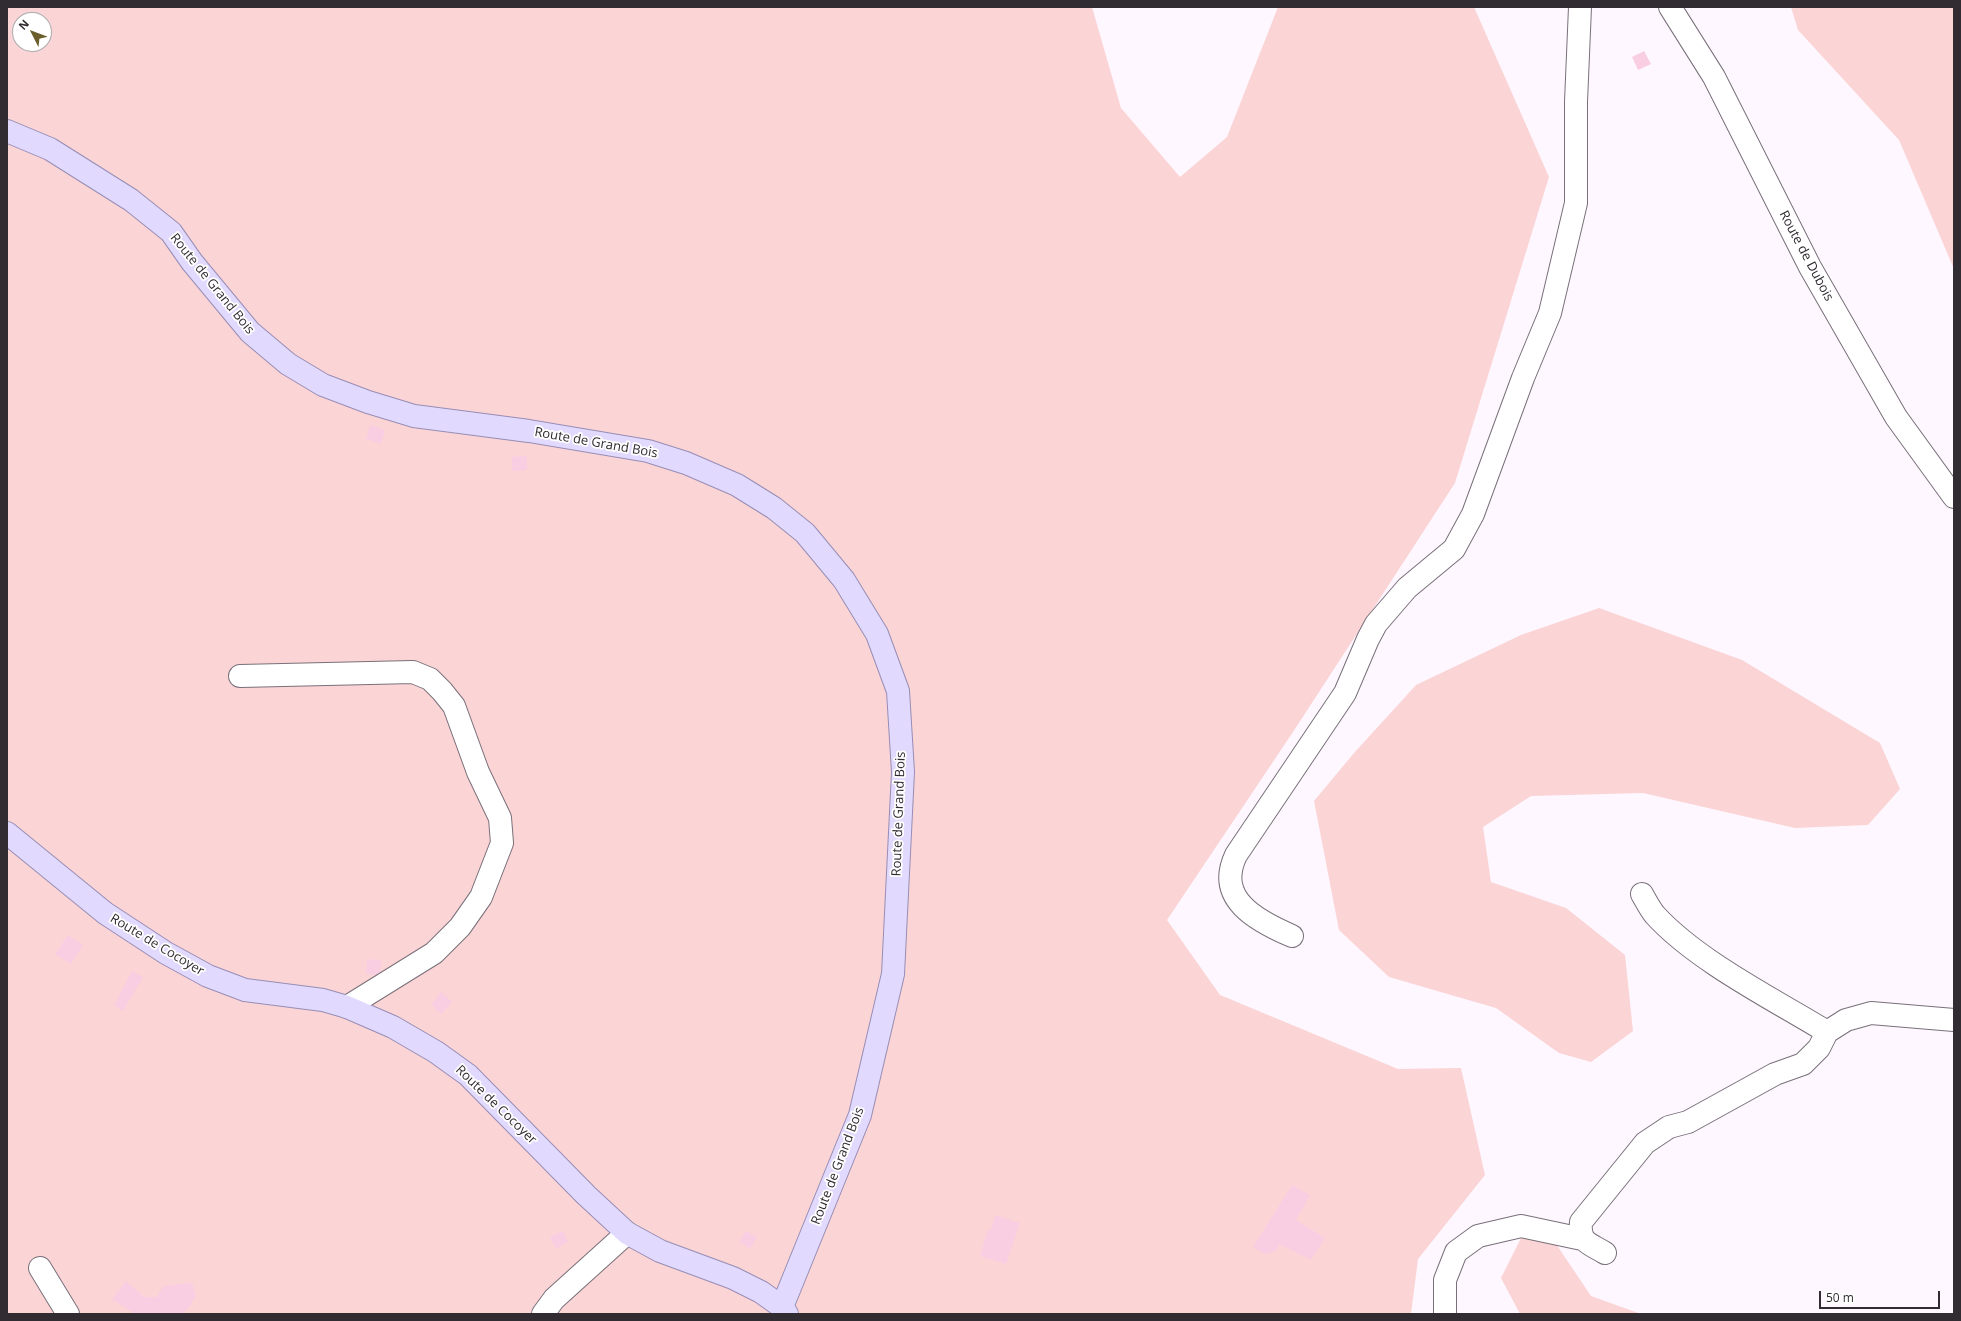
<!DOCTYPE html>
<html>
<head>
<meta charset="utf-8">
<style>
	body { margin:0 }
	#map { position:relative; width:1961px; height:1321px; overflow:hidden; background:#fef7ff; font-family:"Open Sans",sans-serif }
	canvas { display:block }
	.frame { position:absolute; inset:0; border:8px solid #302c31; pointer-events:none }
	.north { position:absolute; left:12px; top:12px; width:40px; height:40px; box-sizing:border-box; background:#fff; border:1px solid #acabad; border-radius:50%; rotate:312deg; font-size:11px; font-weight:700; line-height:16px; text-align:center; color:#302c31 }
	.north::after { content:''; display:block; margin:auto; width:14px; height:18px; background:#6a5f2c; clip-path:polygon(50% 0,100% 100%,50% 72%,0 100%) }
	.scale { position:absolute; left:1819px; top:1291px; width:121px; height:18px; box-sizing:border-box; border:2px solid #302c31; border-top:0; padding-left:5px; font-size:12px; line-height:14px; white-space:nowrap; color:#302c31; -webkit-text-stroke:3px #fff; paint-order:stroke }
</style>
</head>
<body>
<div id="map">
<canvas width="1961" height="1321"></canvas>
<div class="frame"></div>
<div class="north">N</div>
<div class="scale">50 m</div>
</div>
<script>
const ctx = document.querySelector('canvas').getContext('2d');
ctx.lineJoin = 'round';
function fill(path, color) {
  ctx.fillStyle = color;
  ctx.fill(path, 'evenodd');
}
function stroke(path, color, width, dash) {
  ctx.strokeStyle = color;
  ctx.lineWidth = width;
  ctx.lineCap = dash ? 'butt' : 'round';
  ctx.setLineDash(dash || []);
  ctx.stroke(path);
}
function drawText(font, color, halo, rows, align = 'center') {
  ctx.font = font + ' "Open Sans",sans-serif';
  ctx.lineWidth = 3.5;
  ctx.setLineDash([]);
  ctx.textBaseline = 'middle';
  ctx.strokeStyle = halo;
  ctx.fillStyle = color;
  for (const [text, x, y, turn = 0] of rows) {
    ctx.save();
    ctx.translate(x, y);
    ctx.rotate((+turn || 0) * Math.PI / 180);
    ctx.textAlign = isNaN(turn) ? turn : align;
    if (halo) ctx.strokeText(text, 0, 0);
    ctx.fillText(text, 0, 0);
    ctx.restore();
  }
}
fill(new Path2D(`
	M7,7H1092L1121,108L1180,177L1227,137L1278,7H1474L1549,177L1455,483L1293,732L1167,920L1220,995L1398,1069L1461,1068L1485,1175L1418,1259L1411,1314H7ZM20,20H44V44H20Z
	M1791,7H1954V269L1899,140L1798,30Z
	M1599,608L1742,660L1880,743L1900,789L1868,825L1795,828L1643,793L1531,796L1483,827L1491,882L1566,908L1625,955L1633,1031L1591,1062L1559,1053L1496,1008L1389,977L1339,930L1314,801L1354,753L1416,685L1521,635Z
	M1548,1232L1591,1296L1641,1314H1520L1501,1278L1522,1236Z`), '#fbd4d5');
fill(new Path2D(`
	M1644,51L1651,64L1638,70L1632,57Z
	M370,425L385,430L381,444L366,439Z
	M527,456V470L512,471V457Z
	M68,935L83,945L71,964L55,954Z
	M367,959L381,960L380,972L375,975L366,974Z
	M132,971L143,977L123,1011L114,1005Z
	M441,992L452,1002L441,1014L431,1005Z
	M1292,1185L1310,1195L1296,1220L1325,1238L1311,1260L1279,1244L1276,1251L1265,1254L1253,1247Z
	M995,1215L1020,1223L1006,1264L980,1256L988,1230H991Z
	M563,1231L568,1242L556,1249L550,1237Z
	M746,1231L757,1237L750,1249L739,1242Z
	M126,1281L144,1297H157L163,1286L192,1283L196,1296L188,1309L180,1314H135L112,1299Z`), '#facee2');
const minor = new Path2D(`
	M1670,7L1714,77L1810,267L1896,417L1954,497
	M240,676L413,672L430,679L442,691L454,706L478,772L500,818L502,843L481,897L460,927L434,953L347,1007
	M1642,894C1646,901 1650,909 1655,915C1697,961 1773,999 1827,1032
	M1292,936C1257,921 1215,899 1236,855L1345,693L1368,639L1376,624L1407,588L1454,549L1473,514L1523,378L1550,313L1576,203V102L1580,7
	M1605,1253C1589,1243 1579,1243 1581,1222L1645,1143L1669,1127L1688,1122L1775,1074L1803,1064L1819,1048L1827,1032L1846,1020L1871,1013L1954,1020
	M40,1268L68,1314
	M543,1314L554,1299L627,1233
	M1445,1314V1280L1456,1252L1478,1236L1521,1226L1582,1239`);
const major = new Path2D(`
	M7,131L50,149L131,200L171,232L192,262L250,332L288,364L323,385L368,402L414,416L529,431L648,451L686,463L737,485L774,508L805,533L844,580L877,634L898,691L903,772L893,974L860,1115L782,1307
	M7,833L105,913L166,953L208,976L245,990L323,1000L347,1007L393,1027L436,1052L468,1075L586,1195L627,1233L660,1251L733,1278L761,1292L782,1307L787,1314`);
stroke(minor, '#79707a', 24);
stroke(major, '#978db6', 24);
stroke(minor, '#fff', 22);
stroke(major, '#e2dafe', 22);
drawText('13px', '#302c31', '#fff', [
	["Route de Dubois",1806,256,62],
	["Route de Grand Bois",212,284,51],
	["Route de Grand Bois",596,443,10],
	["Route de Grand Bois",899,814,-88],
	["Route de Cocoyer",157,945,31],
	["Route de Cocoyer",496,1105,44],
	["Route de Grand Bois",838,1166,-69]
]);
</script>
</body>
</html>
